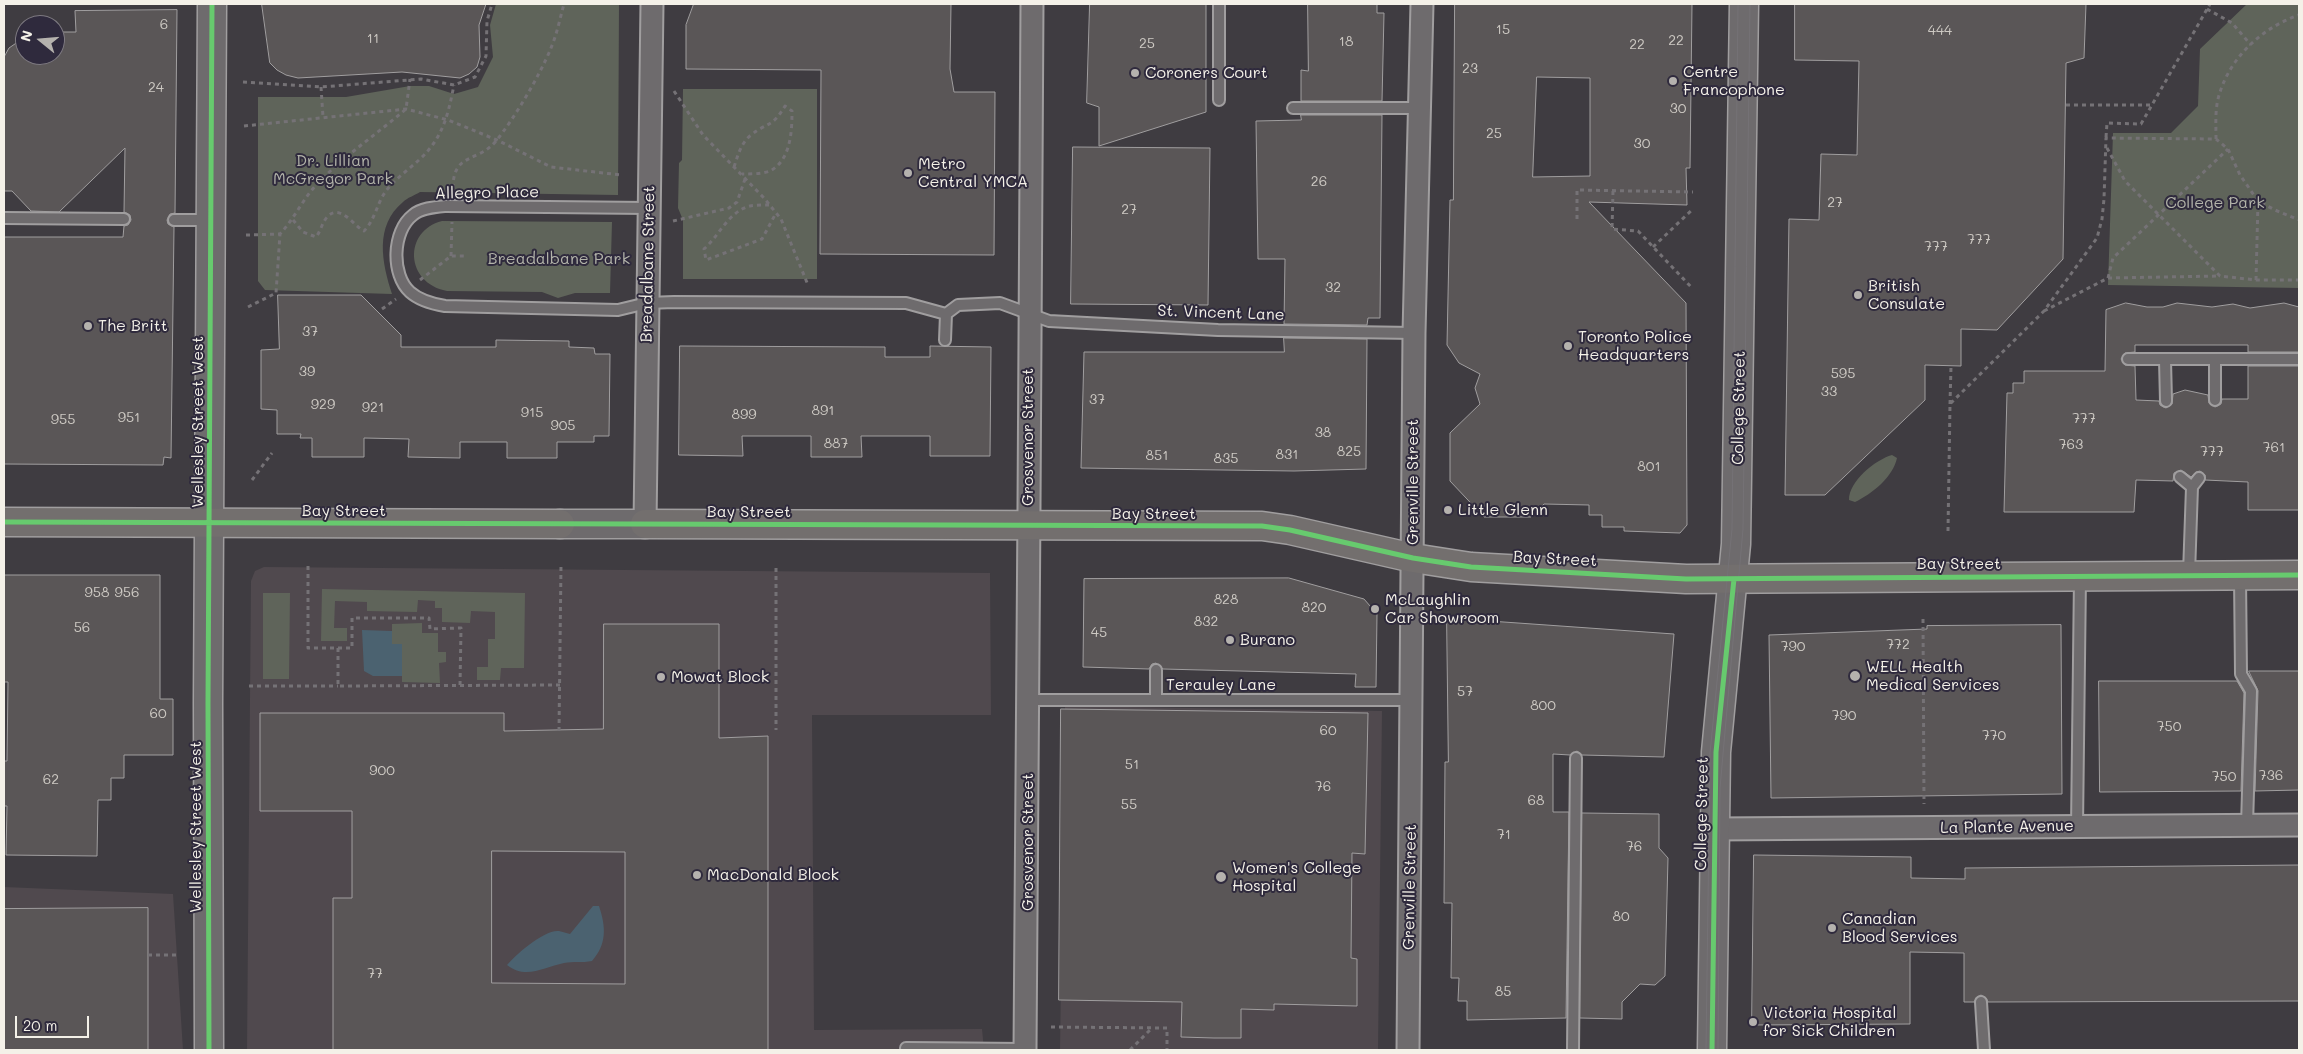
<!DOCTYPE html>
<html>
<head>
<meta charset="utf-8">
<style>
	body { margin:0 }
	#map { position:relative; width:2303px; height:1054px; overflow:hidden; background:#3f3c41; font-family:Mali,sans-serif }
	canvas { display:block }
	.frame { position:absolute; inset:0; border:5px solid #f4f1e8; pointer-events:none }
	.north { position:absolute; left:15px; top:15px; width:50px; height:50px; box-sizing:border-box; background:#2f2a3d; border:1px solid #7e7a81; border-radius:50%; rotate:287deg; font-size:14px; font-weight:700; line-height:20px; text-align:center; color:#f4f1e8 }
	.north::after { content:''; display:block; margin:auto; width:18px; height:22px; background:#b5b2ae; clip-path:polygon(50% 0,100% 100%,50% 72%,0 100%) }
	.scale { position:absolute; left:15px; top:1016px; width:74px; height:22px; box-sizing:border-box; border:2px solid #f4f1e8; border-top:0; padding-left:6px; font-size:15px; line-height:18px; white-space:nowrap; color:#f4f1e8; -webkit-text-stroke:4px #2f2a3d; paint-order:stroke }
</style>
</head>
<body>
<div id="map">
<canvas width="2303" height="1054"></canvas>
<div class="frame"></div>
<div class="north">N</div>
<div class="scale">20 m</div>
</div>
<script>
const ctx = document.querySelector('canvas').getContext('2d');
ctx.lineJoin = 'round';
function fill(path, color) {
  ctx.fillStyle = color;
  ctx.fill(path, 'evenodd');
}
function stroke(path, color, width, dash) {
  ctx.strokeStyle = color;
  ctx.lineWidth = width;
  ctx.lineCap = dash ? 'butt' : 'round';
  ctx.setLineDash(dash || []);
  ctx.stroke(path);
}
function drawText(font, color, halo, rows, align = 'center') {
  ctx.font = font + ' Mali,sans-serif';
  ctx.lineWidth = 4;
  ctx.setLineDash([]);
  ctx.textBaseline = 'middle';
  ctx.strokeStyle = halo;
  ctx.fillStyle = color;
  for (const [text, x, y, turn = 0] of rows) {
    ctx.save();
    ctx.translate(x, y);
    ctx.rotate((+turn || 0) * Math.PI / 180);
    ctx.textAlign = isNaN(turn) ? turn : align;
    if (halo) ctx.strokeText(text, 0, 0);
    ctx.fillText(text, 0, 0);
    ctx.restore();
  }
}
fill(new Path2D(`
	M264,567L990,573L991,715H812L814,1030L982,1029L984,1050H247L251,581L255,571Z
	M1065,706L1382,711L1378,1050H1060Z
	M4,887L173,894L183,1050H4Z`), '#50494e');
fill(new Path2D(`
	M496,4H619L618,195L420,192C415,195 407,198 403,202C374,226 382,263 392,294L265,290L258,281V97H346L410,86H429L454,94L478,87L493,57L490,25Z
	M2247,4H2299V288L2108,285L2113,133H2171L2198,106L2200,49Z
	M683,89H817V279H683V220L678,208L679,163L682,160Z
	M442,221L612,222L610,293H575L558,298L542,292L447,291C405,283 403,231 442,221Z
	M1892,455L1897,458C1893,477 1872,494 1855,502L1849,500C1849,481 1875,460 1892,455Z
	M322,589L525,593L524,668H501L500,680H477V667H488V639H495V612L471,611L470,623L442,622V608H435V601L418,600L417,612L367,611V602L335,601L334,628H347V641H321Z
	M263,593H290L289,679H263Z
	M422,623V633H438V652H446V662L439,663L440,683L402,682V644H392V624Z`), '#5f645a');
fill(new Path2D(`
	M362,630L392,631V644H402V676H373L364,671Z
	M593,906H599C606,927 607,944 592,961C582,963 573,961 564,963C544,967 526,980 507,965C515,955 545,929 559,931C563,932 566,933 570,934Z`), '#4b6270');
const building = new Path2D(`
	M262,4H486L479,25L480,57L477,67L469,74L460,78L402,72L298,78L286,75L277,70L270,63Z
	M694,4H951L950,69L954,92H995L994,255L820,254L821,70L686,69V25Z
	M1090,4H1206V112L1099,146V107L1087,103Z
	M1308,4H1377V13H1384L1382,101H1301V70L1308,71Z
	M1455,4H1692L1690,168H1686L1687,205L1589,202L1686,303L1687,525L1680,533L1624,531V527H1602V515H1589V505L1544,504L1531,517H1484L1450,481V433L1480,404L1475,388L1480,374L1459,363L1447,345L1450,200H1453ZM1537,77L1590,78V176L1533,177Z
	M1795,4H2086L2084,58L2066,63L2063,259L1997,330L1961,329V366L1925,365V400L1825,495H1785L1789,219L1819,220L1821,154L1857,155L1859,61L1795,60Z
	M177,10L175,213L170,214L167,220L168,224L174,227L171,458L164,457L163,465L4,464V237H123L124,226L128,225L131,220L130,215L124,212L125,148L59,212L31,211L12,191H4V57L9,48L25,37V55H55V32H76L75,11Z
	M1301,115H1382L1380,318H1368L1367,325L1284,324L1285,259H1258L1256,121L1301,120Z
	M1073,147L1210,148L1208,305L1071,304Z
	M278,295H361L401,335V347H496V340L569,341V347L594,348L595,354H610L609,436H594V442H557V458H507V442H460V458L408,457L409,439L364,438V457H312V438H300L301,434H277V410L261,409V350L279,349Z
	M2126,303L2147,307H2163L2177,303L2212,307L2233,304L2250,308L2284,303L2299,307V352H2248V345H2135V352L2125,353L2121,359L2125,365L2135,366L2136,400L2159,401L2160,405L2166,408L2172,404L2173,394L2185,390L2208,395L2209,403L2215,407L2221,404L2222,399H2248V366H2299V510H2248V482L2205,480V475L2200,471L2196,472L2191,477L2181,470L2174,473L2173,481L2136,480L2134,512H2004L2007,393H2013V383H2024V371H2105L2106,310Z
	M1284,338L1367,339L1366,469L1294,471L1081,468L1084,352H1284Z
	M680,346L885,347V357H930V346L991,347L990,456H930V436H861L862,457H811V436H742L743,456L679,455Z
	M4,575H160V699H173V755H124V778H111V800H98L97,856L6,855L7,806H4V761H7L8,682H4Z
	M1289,578L1364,599L1377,614L1376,687H1355L1356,674L1163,669L1156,663L1152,664L1149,669L1083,667L1084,579Z
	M1447,618L1674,634L1664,757L1582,755L1577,751L1570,755L1553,754V812H1569L1566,1018L1467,1020V1001H1458L1459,978H1451L1452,903H1444L1445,762H1448Z
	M604,624H719V738L768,736V1050H333V898H352V811H260V713H504V731L603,729ZM492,851L625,852V984L492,983Z
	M2061,625L2062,794L1771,798L1769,635L1927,629V626Z
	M2249,671H2299V790L2255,791L2258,691Z
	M2099,681H2237L2244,693L2241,791L2100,792Z
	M1061,709L1368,713L1365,854L1352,853L1351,958L1357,959V1006L1274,1004V1010L1241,1009V1038H1214L1181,1037L1182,1002L1059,1000Z
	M1582,813L1659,814V848L1668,858L1665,976L1655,985L1640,984L1622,1002V1019L1580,1018Z
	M1754,855L1911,857V878L1965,879V868L2299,865V1001L1988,1002L1986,998L1981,995L1977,997L1974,1002H1964V953L1910,952V1024L1752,1025Z
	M148,908V1050H4V909Z`);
fill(building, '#5a5657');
stroke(building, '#a09e9f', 1);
const lane = new Path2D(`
	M1219,100V4
	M1293,108H1421
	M648,208L446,206C435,207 421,208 413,215C392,231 391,275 410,292C420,301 433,304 445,306L618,310L647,303L674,302L906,303L946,314L958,305L1000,303L1049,321L1218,330L1414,333
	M4,218L124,219
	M174,220H210
	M945,340L946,314
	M2128,359H2299
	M2165,360L2166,401
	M2215,360V400
	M2180,477L2192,487
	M2189,574L2192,487L2199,478
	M2240,576L2241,674L2251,691L2247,825
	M1156,670V700
	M1029,700H1413
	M2077,827L2080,577
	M1981,1002L1984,1050
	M906,1048L1025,1049
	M1573,1050L1576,758`);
const street = new Path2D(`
	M645,524L652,4
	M1714,829L2299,825
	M1025,1050C1030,701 1028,353 1032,4
	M1408,1050L1414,333L1422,4`);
const secondary = new Path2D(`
	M560,524H645
	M209,1050L208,702L212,4
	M1712,1050L1716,752L1736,544L1744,4`);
const primary = new Path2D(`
	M4,522L560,524
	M645,524L1262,526L1290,530L1413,558L1471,567L1686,579L2299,575`);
stroke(lane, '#a09e9f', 14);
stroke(street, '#a09e9f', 25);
stroke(secondary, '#a09e9f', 31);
stroke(primary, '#a09e9f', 31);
stroke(new Path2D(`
	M2207,9L2232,23L2251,45
	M243,82L321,87L421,79L454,85L475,77L486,56L487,21L492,4
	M321,87L323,117
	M674,91L703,135L764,198L781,219L808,285
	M2066,105H2152
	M244,126L406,109L448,120L497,140L551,167L621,175
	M2106,137L2107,123L2141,124L2210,4
	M2216,139C2216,125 2215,112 2218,99C2228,59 2261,28 2299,15
	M2107,148L2125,181L2220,276L2256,280H2299
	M734,167C738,155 741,143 751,135C767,122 772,128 785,106L792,111C792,131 791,160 770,171C762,174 751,174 742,174
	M453,188C453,152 478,163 496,141C514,119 540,75 551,48C557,34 560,18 564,4
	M1613,191L1612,229L1638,231L1693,289
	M769,205C763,205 756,205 750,206C729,211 719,236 704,249L706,260L762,239L776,213
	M1577,219V190L1693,192
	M293,220L303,232L316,237C321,231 322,222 328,216C341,204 354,226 364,231C375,220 377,203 386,191C395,179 408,170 419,160C443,138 448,115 454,85
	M673,221L729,208L737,202L745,179
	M246,235L280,234C294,219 303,199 317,184C344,156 377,134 406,109L410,79
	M1653,247L1693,209
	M451,256L452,222
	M603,261H619
	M2108,278L2113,258L2228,149
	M420,280L451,256H464
	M2256,280L2258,201
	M248,307L276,293L280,234
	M382,309L396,299
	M2044,311L2108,278L2220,276
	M1950,404L1951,366
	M252,480L272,453
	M1948,531L1950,404L2044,311L2097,238L2102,219L2104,199L2106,138L2216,139L2228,149L2240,175L2258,201L2275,210L2299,220
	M308,566V648H352V618H429L430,629L461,628L460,686
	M776,568V730
	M1923,619L1924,804
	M338,648V686L560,685
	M249,686H338
	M559,731L561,564
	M148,955H178
	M1051,1027L1167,1028V1050
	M1130,1050L1151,1029`), '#757276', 3, [4, 4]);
stroke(lane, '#6e6b6d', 10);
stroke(street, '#6e6b6d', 21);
stroke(secondary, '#6e6b6d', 28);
stroke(primary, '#736f6e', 28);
stroke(new Path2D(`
	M1706,1050L1710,753L1732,529L1738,4
	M1718,1050L1720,788L1743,529L1750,4`), '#757276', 1);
stroke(new Path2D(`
	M4,522L1262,526L1290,530L1413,558L1471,567L1686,579L2299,575
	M209,1050L208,702L212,4
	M1712,1050L1716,752L1734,579`), '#67ca6e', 5);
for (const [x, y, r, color] of [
	[1135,73,5,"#b5b2ae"],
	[1673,81,5,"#b5b2ae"],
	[908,173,5,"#b5b2ae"],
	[1858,295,5,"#b5b2ae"],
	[88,326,5,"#b5b2ae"],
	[1568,346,5,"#b5b2ae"],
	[1448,510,5,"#b5b2ae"],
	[1375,609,5,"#b5b2ae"],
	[1230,640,5,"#b5b2ae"],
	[1855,676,6,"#b5b2ae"],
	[661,677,5,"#b5b2ae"],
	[697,875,5,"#b5b2ae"],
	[1221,877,6,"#b5b2ae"],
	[1832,928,5,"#b5b2ae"],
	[1753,1022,5,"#b5b2ae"]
]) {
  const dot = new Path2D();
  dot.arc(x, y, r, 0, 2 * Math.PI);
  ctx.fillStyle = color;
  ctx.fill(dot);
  stroke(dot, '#2f2a3d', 2);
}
drawText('14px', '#cecac4', null, [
	["6",164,25],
	["15",1503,30],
	["444",1940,31],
	["11",373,39],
	["22",1676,41],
	["18",1346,42],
	["25",1147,44],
	["22",1637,45],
	["23",1470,69],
	["24",156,88],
	["30",1678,109],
	["25",1494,134],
	["30",1642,144],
	["26",1319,182],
	["27",1835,203],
	["27",1129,210],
	["777",1979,240],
	["777",1936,247],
	["32",1333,288],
	["37",310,332],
	["39",307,372],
	["595",1843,374],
	["33",1829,392],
	["37",1097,400],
	["929",323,405],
	["921",373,408],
	["891",823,411],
	["915",532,413],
	["899",744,415],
	["951",129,418],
	["777",2084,419],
	["955",63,420],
	["905",563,426],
	["38",1323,433],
	["887",836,444],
	["763",2071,445],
	["761",2274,448],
	["825",1349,452],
	["777",2212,452],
	["831",1287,455],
	["851",1157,456],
	["835",1226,459],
	["801",1649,467],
	["958",97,593],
	["956",127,593],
	["828",1226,600],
	["820",1314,608],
	["832",1206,622],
	["56",82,628],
	["45",1099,633],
	["772",1898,645],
	["790",1793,647],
	["57",1465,692],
	["800",1543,706],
	["60",158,714],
	["790",1844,716],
	["750",2169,727],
	["60",1328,731],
	["770",1994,736],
	["51",1132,765],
	["900",382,771],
	["736",2271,776],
	["750",2224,777],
	["62",51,780],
	["76",1323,787],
	["68",1536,801],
	["55",1129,805],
	["71",1504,835],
	["76",1634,847],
	["80",1621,917],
	["77",375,974],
	["85",1503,992]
]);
drawText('16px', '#f4f1e8', '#2f2a3d', [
	["Centre",1683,72],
	["Francophone",1683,90],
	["Coroners Court",1145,73],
	["Metro",918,164],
	["Central YMCA",918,182],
	["British",1868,286],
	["Consulate",1868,304],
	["The Britt",98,326],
	["Toronto Police",1578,337],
	["Headquarters",1578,355],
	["Little Glenn",1458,510],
	["McLaughlin",1385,600],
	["Car Showroom",1385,618],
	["Burano",1240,640],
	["WELL Health",1866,667],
	["Medical Services",1866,685],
	["Mowat Block",671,677],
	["Women's College",1232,868],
	["Hospital",1232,886],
	["MacDonald Block",707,875],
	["Canadian",1842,919],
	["Blood Services",1842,937],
	["Victoria Hospital",1763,1013],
	["for Sick Children",1763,1031]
], 'left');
drawText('16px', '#b3b4aa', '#2f2a3d', [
	["Dr. Lillian",333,161],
	["McGregor Park",333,179],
	["College Park",2215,203],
	["Breadalbane Park",559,259]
]);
drawText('16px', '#f4f1e8', '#2f2a3d', [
	["Allegro Place",487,193,-1],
	["Breadalbane Street",648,264,-89],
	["St. Vincent Lane",1221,313,2],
	["College Street",1739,408,-89],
	["Wellesley Street West",198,422,-90],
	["Grosvenor Street",1028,437,-90],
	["Grenville Street",1413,482,-90],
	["Bay Street",344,511],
	["Bay Street",749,512],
	["Bay Street",1154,514],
	["Bay Street",1555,559,3],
	["Bay Street",1959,564],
	["Terauley Lane",1221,685],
	["College Street",1702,814,-89],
	["Wellesley Street West",196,827,-90],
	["La Plante Avenue",2007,827,-1],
	["Grosvenor Street",1028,842,-90],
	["Grenville Street",1410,887,-89]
]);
</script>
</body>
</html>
